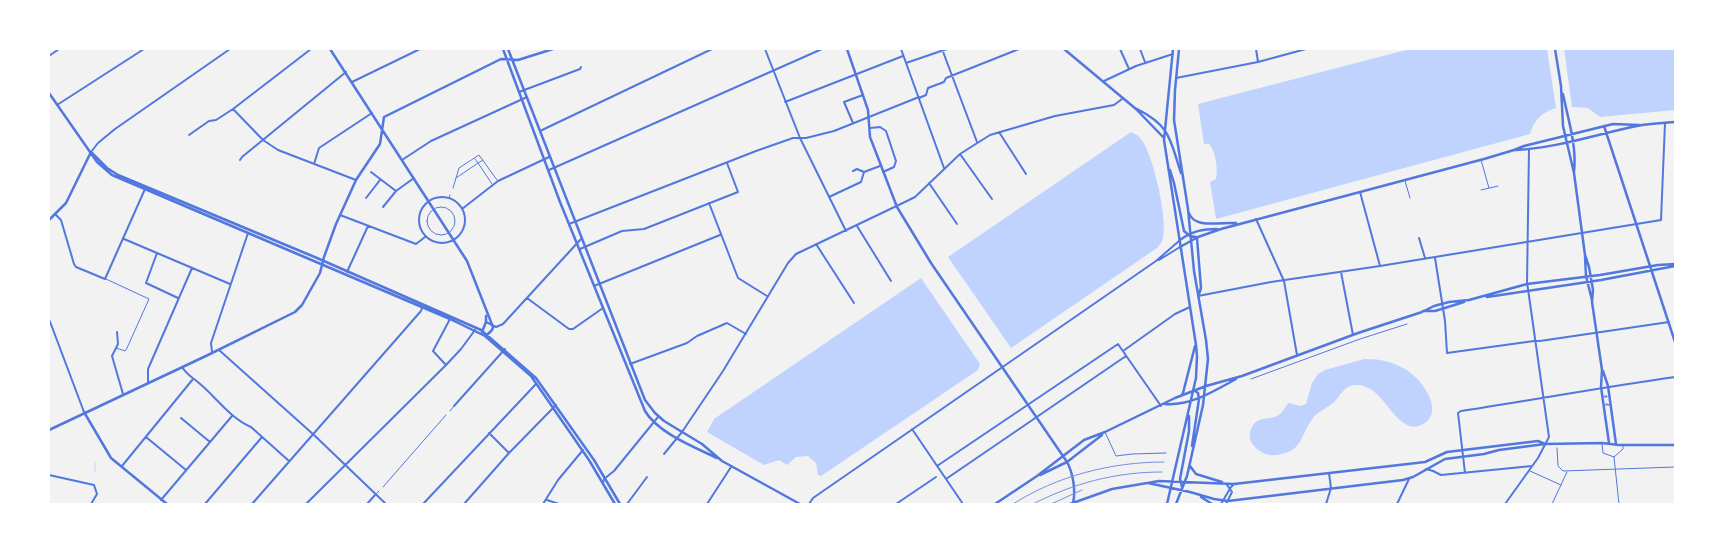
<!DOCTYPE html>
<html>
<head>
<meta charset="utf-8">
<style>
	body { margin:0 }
	#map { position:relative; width:1724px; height:553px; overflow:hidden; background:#f2f2f2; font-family:Karla,sans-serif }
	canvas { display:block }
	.frame { position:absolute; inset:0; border:50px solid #fff; pointer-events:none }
</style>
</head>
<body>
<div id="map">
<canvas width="1724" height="553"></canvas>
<div class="frame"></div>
</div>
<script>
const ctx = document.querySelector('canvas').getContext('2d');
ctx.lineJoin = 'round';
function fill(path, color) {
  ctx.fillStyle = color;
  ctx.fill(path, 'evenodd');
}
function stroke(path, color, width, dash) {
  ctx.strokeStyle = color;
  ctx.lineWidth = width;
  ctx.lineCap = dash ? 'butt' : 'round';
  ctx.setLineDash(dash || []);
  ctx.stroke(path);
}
fill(new Path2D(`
	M1410,49H1547L1556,108C1542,112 1534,120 1530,134L1216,219L1210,182L1216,179C1218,170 1216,151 1209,144H1204L1198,104Z
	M1564,49H1675V110L1600,117L1588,108L1572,107Z
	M1131,132C1135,134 1138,135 1141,139C1153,154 1168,219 1163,238C1162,242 1160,245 1157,248L1011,348L948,257Z
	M921,278L980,364L978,370L821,476L818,475L816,463L808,456L796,457L787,465L779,460L764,465L707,432L714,419Z
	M1364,359C1391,358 1417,370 1429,396C1435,409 1433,422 1418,426C1414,427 1410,427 1407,425C1388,416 1378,379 1350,386C1344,388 1339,397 1334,402C1328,408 1318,411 1313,418C1300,435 1303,453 1275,455C1267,456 1260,452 1255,447C1251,443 1249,438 1250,433C1254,413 1271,422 1280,414C1284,411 1285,406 1289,403L1301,406L1306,404L1312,383L1318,374L1325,370Z`), '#bfd3fe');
stroke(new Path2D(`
	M95,471V463`), '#bfd3fe', 1);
stroke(new Path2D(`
	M475,159L478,163L483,160
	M1481,160L1489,188
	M456,178L478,163L492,184
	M1405,181L1410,198
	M453,188L459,168L479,155L497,180
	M1481,190L1498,186
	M449,198L450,195
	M106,279L149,299L127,348L125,351L116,348
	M1251,379L1360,339L1407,324
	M450,411L454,406
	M1105,432L1116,456L1132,454L1166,453
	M383,487L446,415
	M376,494L379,491`), '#5277de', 1);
stroke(new Path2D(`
	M427 221a14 14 0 1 1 28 0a14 14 0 1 1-28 0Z
	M1605,396H1607V397H1605Z
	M1606,404H1608L1609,405H1606Z
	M1602,444L1603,453L1614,457L1623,449V446
	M1557,448L1558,466L1563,471L1675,467
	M1614,457L1619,504
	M1530,471L1561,485
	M1552,504L1567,472`), '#5277de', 1);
stroke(new Path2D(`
	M765,49L800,138L846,231
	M901,49L944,168
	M942,49L977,142
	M1120,49L1129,69
	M1140,49L1145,62
	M1256,49L1258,62
	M49,56L59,49
	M906,63L947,49
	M1176,78L1258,62L1306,49
	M1104,81L1136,66L1173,54
	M352,82L420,49
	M519,92L580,69L581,67
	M919,98L926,95L928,88L944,82L946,78L1019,49
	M785,102L903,56
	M57,105L144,49
	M233,109L263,140L278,150L356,180
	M853,123L844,102L863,95
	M870,128L880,127L886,131L896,161L894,167L883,172
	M540,131L712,49
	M999,132L1026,174
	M189,135L209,121L216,120L233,109L311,49
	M91,152L98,143L115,129L230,49
	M960,154L992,199
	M240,160L242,157L346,72
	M402,160L431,141L527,97
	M314,164L319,148L372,113
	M549,170L822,49
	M853,171L857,169L864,172L880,166
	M371,172L396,191
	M929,183L957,224
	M1360,192L1380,266
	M419 220a23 23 0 1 1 46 0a23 23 0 1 1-46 0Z
	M829,197L861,182L864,172
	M366,198L380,180
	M709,203L738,278L767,296
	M383,207L396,191L414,178
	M462,209L498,181L549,157
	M55,214L61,220L74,264L76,267L105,279L145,189
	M340,215L416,244L425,237
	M1256,219L1284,281L1297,355
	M569,224L756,151L793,138H806L834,131L919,97
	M857,226L891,281
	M1419,238L1425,258
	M124,239L230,284
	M816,244L854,303
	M580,249L622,231L644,229L738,192L727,163
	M157,253L146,283L178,298
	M1435,258L1445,321L1447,353L1534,341H1540L1669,322
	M1159,260L1180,247
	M347,272L368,226
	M1341,272L1353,335
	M594,286L720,235
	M1198,296L1271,282L1380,266L1661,220L1665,123
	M527,298L569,329H573L603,308
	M49,319L84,412
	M486,322L496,327L503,324L581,239
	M117,332L118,344L112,356L123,394
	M219,350L314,435L386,504
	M1123,351L1175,314L1190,307
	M212,352L211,343L248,233
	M630,364L687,343L697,336L727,323L746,334
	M446,365L433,351L450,319
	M182,367C187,375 192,377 199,383C216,397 230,418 251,427L289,461
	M148,382V369L192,268
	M454,406L505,349
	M181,418L210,442
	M912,429L963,504
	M489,433L509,453
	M146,437L186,470
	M664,454L682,432L723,371L788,263L796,254L907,201L915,197L960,154L990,135L1055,116L1114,105L1122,99
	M122,466L193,379
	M937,466L1118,344L1161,406
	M1426,469L1433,471L1441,475L1532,466
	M1465,473L1458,413L1461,411C1533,400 1604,387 1675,377
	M49,475L94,485L97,494L91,504
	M946,479L1126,356
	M603,483L604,479L614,471L658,417
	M161,500L232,416
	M547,500L559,504
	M205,504L262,437
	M252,504L421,311L422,308
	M306,504L446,365L461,349L475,330
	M367,504L375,495
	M423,504L536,384
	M464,504L509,453L556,405
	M543,504L558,480L583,450
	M627,504L647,477
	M707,504L731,467
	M809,504L813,498L1156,261L1179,241
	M896,504L936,477
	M1221,504L1231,487L1234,484
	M1226,504L1232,492L1227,485
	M1326,504L1331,488L1329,473
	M1397,504L1409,479
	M1505,504L1538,458L1549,437L1527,282L1529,150`), '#5277de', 2);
stroke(new Path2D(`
	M330,49L467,261L493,327L492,330L487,335
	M503,49L560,202L645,411C658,433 694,447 717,458
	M508,49L645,400L655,413L664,421L702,444L722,461L800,504
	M847,49L868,110L870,137L897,207L931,263L1067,462C1073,473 1076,491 1073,503
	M1064,49L1136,109L1164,138
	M1555,49L1561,86
	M1561,86L1563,126L1574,173L1585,255L1589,267L1593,290L1592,302L1602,370L1601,387L1609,443
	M49,93L97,162L112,175L450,319L485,336L531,376L589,460L615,504
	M1563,94C1568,119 1577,146 1574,172
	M1137,109C1171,126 1170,140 1181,173
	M1604,126L1675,342
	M1516,150C1557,148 1597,134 1637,126C1649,123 1663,123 1675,122
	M92,153L107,168L118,175L317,258L481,330L536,378L594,460L620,504
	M1170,170L1174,183L1184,231L1190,236L1196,237
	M1189,213C1194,229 1221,222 1236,223
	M49,220L66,203L91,152
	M1197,238L1201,288L1199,294
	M1180,240C1192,231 1203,229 1217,229
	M1180,247L1198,237L1221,229L1484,159L1514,150L1524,146L1613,124L1639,125
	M1585,257L1586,276L1592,300
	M1487,297L1601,280L1675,266
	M1469,300L1527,284L1600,275L1658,265L1675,264
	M1423,311H1435L1464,302
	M482,332L486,322V316
	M1603,371L1608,386L1616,444
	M1181,396L1183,393L1195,346
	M1165,404C1191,406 1214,391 1236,379
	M84,412L111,458L167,504
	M49,430L208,355L295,312L302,305L320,273L324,257L336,224L356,180L380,144L384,117L501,59L518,60L553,49
	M1192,446L1199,399L1198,393L1195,391
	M1190,466L1196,474L1222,482
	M1040,475L1067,462L1102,435
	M1148,483L1190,492L1214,499L1228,501L1403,480L1413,477L1445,459L1484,454L1499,450L1545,444L1602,443L1619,445H1675
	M1182,487L1180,479L1189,431V416
	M1201,497L1212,504
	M995,504L1037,476L1084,440L1105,432L1175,398L1206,386L1242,376L1358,333L1422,312L1434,306L1449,302L1469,300
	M1070,504L1112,489L1159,481L1234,484L1425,462L1447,452L1538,441L1545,444
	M1167,504L1196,378L1197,356L1196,345L1164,140L1173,49
	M1176,504L1187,476L1203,405L1208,359L1206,340L1194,271L1188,209L1174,120L1175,90L1179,49`), '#5277de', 2.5);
stroke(new Path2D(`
	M1013,504C1057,476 1111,462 1164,462`), '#7290e2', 1);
stroke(new Path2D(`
	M1033,504C1074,483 1116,472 1162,472
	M1051,504L1082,490`), '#7290e2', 1);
</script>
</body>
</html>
